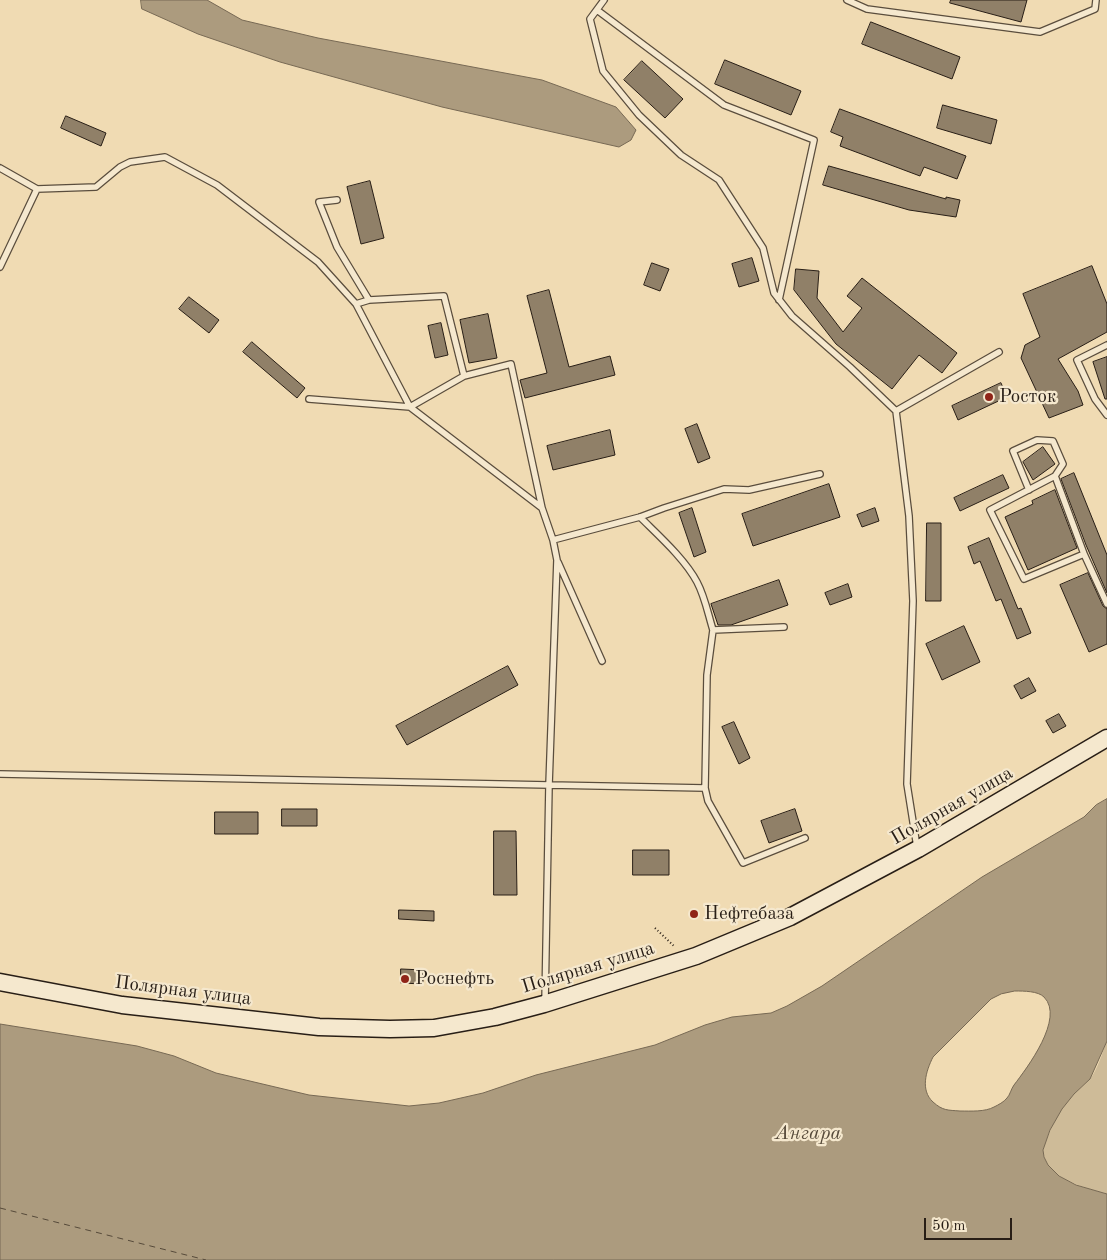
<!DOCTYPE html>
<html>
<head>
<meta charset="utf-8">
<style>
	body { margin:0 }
	#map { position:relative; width:1107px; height:1260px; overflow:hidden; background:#f0dbb3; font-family:"Old Standard TT",serif }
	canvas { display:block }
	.scale { position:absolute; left:924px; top:1218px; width:88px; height:22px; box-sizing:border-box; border:2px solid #281e16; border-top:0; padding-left:6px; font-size:15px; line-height:18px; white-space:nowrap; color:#281e16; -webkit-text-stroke:4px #f5e8ce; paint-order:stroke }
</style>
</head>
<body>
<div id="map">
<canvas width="1107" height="1260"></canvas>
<div class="scale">50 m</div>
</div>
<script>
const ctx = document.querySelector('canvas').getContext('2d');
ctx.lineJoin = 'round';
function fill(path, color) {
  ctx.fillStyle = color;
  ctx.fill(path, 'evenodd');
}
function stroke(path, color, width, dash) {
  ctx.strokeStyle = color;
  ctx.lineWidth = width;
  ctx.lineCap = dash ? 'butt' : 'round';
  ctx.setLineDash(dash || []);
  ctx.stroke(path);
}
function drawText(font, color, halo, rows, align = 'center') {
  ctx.font = font + ' "Old Standard TT",serif';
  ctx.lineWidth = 4.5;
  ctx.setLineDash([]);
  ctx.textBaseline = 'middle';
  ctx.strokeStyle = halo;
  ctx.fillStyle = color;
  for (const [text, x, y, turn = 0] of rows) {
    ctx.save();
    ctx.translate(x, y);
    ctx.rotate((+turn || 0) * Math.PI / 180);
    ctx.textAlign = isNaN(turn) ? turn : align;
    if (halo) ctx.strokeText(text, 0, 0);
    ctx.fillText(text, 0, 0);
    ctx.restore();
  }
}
fill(new Path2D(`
	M1107,1041V1194C1087,1188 1050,1180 1044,1156C1042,1149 1046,1141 1049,1134C1054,1120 1063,1106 1073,1095C1078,1089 1085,1085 1090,1079C1098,1069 1102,1053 1107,1041Z`), '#cebb98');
const water = new Path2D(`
	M141,0H207L242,20L318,38L542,80L616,107L636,130L631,140L619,147L442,107L280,62L198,34L142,9Z
	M1107,799V1041L1090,1079L1074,1094L1062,1109L1050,1130L1043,1150L1044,1157L1048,1165L1059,1176L1076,1185L1107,1194V1260H0V1024L137,1046L174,1056L216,1073L309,1095L409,1106L439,1103L483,1093L536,1075L655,1045L705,1025L732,1017L771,1013L787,1006L822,986L982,877L1084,817L1096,805ZM1015,991C1024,991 1038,991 1044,997C1065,1018 1027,1068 1014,1085C1011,1089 1010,1095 1007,1098C1004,1102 998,1105 994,1107C985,1112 971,1111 960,1111C948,1110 943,1111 933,1102C920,1090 926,1071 933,1057L991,999L1001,994Z`);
fill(water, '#ac9b7e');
stroke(water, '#776954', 1);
stroke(new Path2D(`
	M0,1208L206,1260`), '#564a3a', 1, [6, 5]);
const building = new Path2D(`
	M951,0H1027L1021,22L950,3Z
	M871,22L960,57L952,79L862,44Z
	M725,60L801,91L791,115L715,84Z
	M642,61L683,99L665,118L624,80Z
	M943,105L997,120L991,144L937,128Z
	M840,109L966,156L957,179L924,167L920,176L840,146L843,137L831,132Z
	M66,116L106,133L101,146L61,128Z
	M829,166L946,199V197L960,200L956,217L909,210L823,185Z
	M370,181L384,238L361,244L347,187Z
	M752,258L759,281L739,287L732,264Z
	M652,263L669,269L660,291L644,285Z
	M1092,266L1107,304V332L1058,359L1078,391L1083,405L1049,418L1021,358L1025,345L1040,337L1023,294Z
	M796,269L819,271L817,298L843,332L862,308L847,296L862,278L957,353L942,373L919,355L892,389L836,344L794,290Z
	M549,290L569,367L610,356L615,375L525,398L520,380L547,373L527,296Z
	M189,297L219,320L209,333L179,309Z
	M488,314L497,358L469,363L460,320Z
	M441,323L448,355L435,358L428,326Z
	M252,342L305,388L297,398L243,352Z
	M1107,357V399H1105L1093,362Z
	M1001,383L1007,397L958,420L952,406Z
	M697,424L710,458L698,463L685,429Z
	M610,430L615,455L553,470L547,446Z
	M1043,447L1055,464L1033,480L1023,462Z
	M1074,473L1107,555V593L1086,545L1061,479Z
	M1003,475L1009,488L960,511L954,498Z
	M829,484L840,517L753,546L742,514Z
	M1055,490L1077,548L1028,570L1005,517L1033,504L1032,501Z
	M692,508L706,552L694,557L679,513Z
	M875,508L879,521L862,527L857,515Z
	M927,523H941V601H926Z
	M989,538L1018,609L1021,608L1031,633L1017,639L1001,599L996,601L980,561L974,564L968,547Z
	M1088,573L1103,606L1107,609V644L1089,652L1060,585Z
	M779,580L788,605L731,625H718L711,604Z
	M848,584L852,597L830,605L825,593Z
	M964,626L980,662L942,680L926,644Z
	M508,666L518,685L407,745L396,726Z
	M1029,678L1036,691L1021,699L1014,686Z
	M1059,714L1066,726L1053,733L1046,721Z
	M734,722L750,758L739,764L722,727Z
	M282,809H317V826H282Z
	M795,809L802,831L769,843L761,821Z
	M215,812H258V834H215Z
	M494,831H516L517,895H494Z
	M633,850H669V875H633Z
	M399,910L434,911V921L399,919Z
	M401,969L423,970V984L401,983Z`);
fill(building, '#908068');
stroke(building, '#281e16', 1);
const lane = new Path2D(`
	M604,0L590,19L603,71L639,115L681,155L719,180L763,248L774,293L792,316L850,367L896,411
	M847,0L867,9L1040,32L1095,9L1096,0
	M597,10L724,105L814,140L779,300
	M0,168L37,189L0,267
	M37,189L96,187L120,167L130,162L165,157L217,185L318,262L356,304L410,407L542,508L553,540L557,560L549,785L705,788L707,675L713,630L784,627
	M337,200L319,202L337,247L369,300
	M1107,345L1077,360L1095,399L1107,415
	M464,376L511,364L542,508
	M309,399L410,407L464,376L444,296L369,300L356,304
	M1029,490L1013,451L1037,440L1053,441L1063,464L1055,476
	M640,517C658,535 685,559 697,582C705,597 708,614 713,630
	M553,540L640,517L664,508L724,489L749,490L820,474
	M1084,554L1055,476L990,510L1024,579L1084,554L1107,604
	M558,562L602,661
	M0,774L549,785L545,1002
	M705,788L708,801L743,863L805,838
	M917,847L907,784L913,601L909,516L896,411L999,352`);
const secondary = new Path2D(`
	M0,982L122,1005L319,1027L390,1029L434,1028L495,1017L544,1004L696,956L790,917L918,849L1107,738`);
stroke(lane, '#5a4d3d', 8);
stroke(secondary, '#281e16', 19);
stroke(new Path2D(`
	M655,928L675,947`), '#281e16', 2, [1, 2.5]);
stroke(lane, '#f5e8ce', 5.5);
stroke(secondary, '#f5e8ce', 16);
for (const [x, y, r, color] of [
	[989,397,5,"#8f2418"],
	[694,914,5,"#8f2418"],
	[405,979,5,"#8f2418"]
]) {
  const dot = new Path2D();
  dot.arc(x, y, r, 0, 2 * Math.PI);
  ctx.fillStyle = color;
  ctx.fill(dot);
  stroke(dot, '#f5e8ce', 2);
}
drawText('19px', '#281e16', '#f5e8ce', [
	["Росток",999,397],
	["Нефтебаза",704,914],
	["Роснефть",415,979]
], 'left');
drawText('19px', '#281e16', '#f5e8ce', [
	["Полярная улица",952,806,-30],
	["Полярная улица",588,968,-17],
	["Полярная улица",183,991,7]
]);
drawText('italic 20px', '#564a3a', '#f5e8ce', [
	["Ангара",808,1134]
]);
</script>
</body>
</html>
